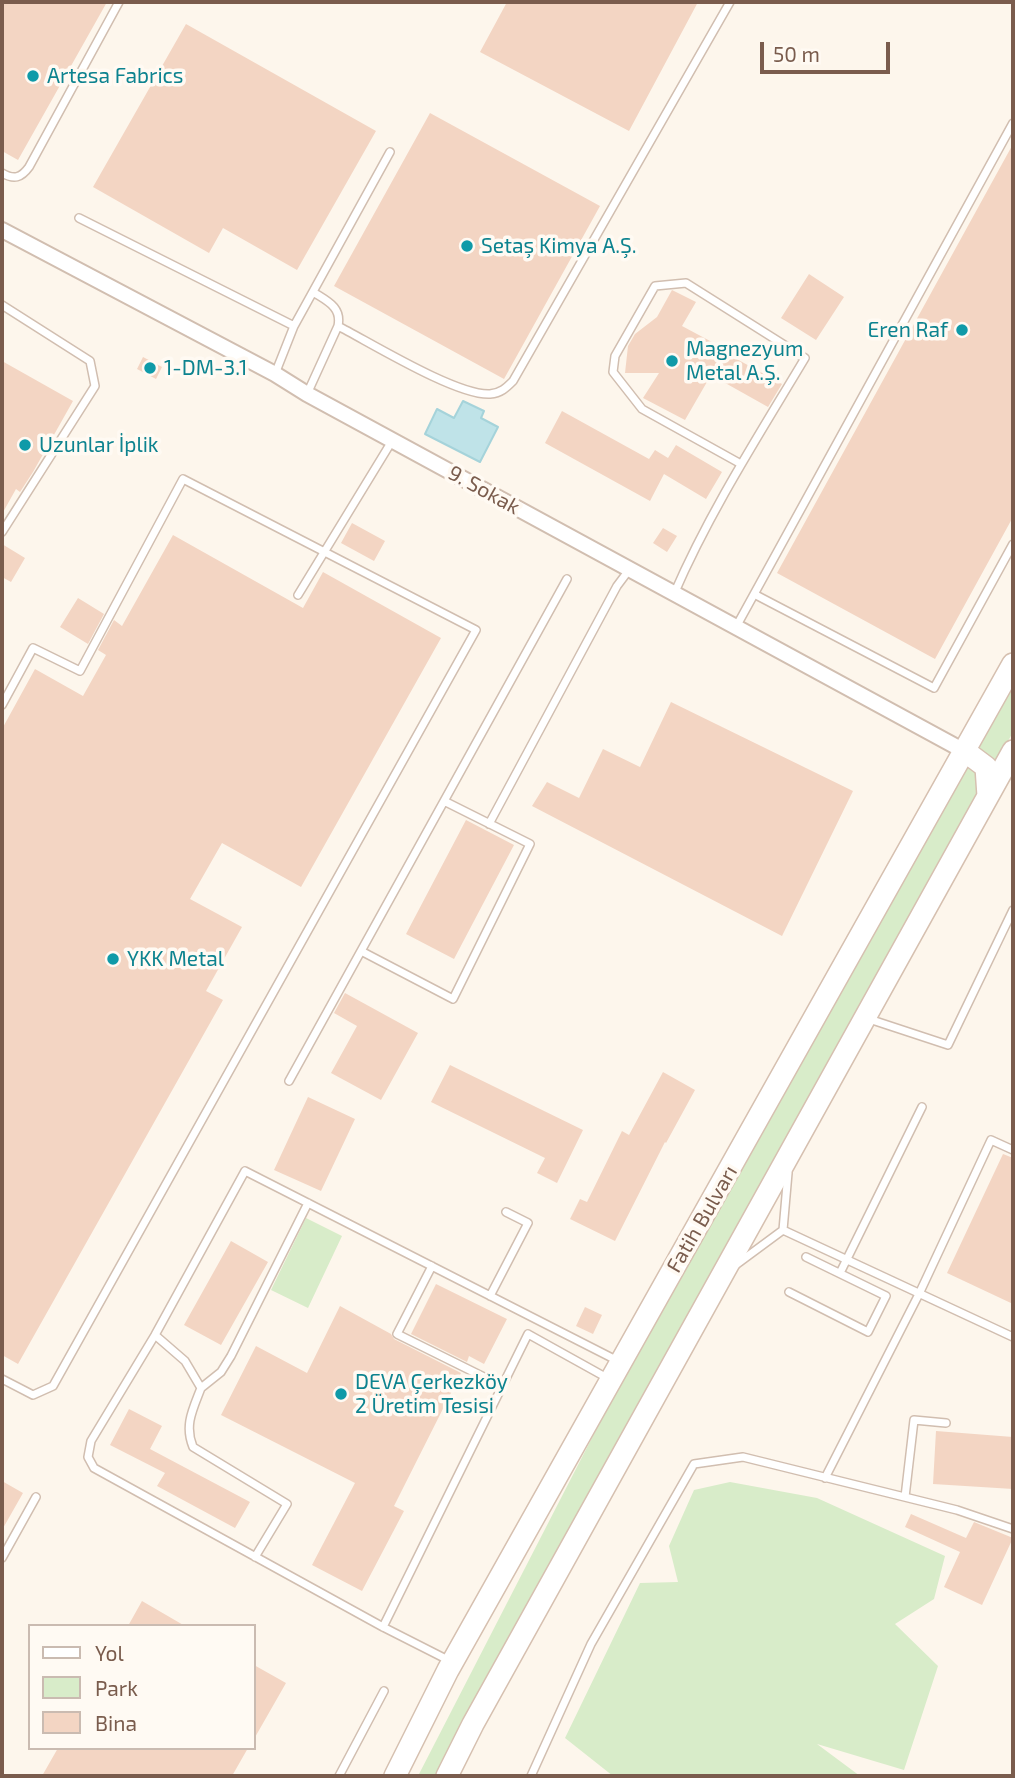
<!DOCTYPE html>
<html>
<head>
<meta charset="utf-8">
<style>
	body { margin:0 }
	#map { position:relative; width:1015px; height:1778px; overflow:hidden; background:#fdf6ec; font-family:"Exo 2",sans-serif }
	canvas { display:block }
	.frame { position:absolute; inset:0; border:4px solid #7a5c4d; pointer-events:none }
	.legend { position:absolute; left:28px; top:1624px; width:228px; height:126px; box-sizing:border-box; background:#fffaf3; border:2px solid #cabbb1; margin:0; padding:9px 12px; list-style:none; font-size:21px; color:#7a5c4d }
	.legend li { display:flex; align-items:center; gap:14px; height:35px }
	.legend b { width:35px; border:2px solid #cabbb1 }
	.scale { position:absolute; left:760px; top:42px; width:130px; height:32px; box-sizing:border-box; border:4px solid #7a5c4d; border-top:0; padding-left:9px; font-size:21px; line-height:24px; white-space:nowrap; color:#7a5c4d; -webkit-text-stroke:5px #fffaf3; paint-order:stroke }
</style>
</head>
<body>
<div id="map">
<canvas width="1015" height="1778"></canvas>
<div class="frame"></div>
<ul class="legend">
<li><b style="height:9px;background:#fff"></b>Yol</li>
<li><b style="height:19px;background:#d8ecc9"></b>Park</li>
<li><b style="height:19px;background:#f3d5c3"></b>Bina</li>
</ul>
<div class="scale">50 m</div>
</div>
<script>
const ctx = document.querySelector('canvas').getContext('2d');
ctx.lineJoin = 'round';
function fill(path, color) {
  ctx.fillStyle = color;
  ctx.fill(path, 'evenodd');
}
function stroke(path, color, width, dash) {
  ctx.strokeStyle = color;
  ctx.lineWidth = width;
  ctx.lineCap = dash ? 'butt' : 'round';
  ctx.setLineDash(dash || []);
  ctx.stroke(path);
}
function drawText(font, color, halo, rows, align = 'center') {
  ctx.font = font + ' "Exo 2",sans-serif';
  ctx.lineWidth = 7;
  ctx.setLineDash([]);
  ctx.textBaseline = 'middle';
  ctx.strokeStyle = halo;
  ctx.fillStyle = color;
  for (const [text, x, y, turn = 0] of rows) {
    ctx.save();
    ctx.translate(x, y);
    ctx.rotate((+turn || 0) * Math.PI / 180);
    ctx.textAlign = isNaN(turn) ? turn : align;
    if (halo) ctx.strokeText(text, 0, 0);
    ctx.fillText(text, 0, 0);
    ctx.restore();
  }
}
fill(new Path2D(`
	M1013,680V732L442,1776H418L632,1360Z
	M306,1218L342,1236L308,1308L271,1290Z
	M730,1482L817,1498L945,1556L934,1599L895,1624L938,1666L904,1770L817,1744L860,1776H613L565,1738L640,1583L678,1582L669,1546L694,1490Z`), '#d8ecc9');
const water = new Path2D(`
	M463,401L484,411L481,418L498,427L480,462L425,434L437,409L454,418Z`);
fill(water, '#bfe3e8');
stroke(water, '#a5d3da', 2);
fill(new Path2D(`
	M2,2H107L18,160L2,151Z
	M507,2H698L629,131L480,52Z
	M186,24L376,131L297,270L223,228L209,253L93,187Z
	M430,113L600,206L504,379L334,286Z
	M1013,144V517L935,659L777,573Z
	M809,274L844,297L816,340L781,318Z
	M672,290L696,302L682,326L725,349L724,352L782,384L768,407L711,375L685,420L643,398L659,373H625L628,346L635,334L657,317Z
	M143,357L162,367L156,379L137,369Z
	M2,361L73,401L33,472L20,492L16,489L2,514Z
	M562,411L649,459L655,450L668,458L676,445L722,472L706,499L664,474L650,501L545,443Z
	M352,523L385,541L374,561L341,543Z
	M663,528L677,536L667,552L653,543Z
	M173,535L303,608L323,572L441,638L301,887L222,843L190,899L242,927L206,991L223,1000L18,1364L2,1355V729L35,669L83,696L106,655L98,650L114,620L122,626Z
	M2,544L25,558L11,582L2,577Z
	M78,598L104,614L88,644L60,627Z
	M671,702L853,791L782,936L532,806L547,782L579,798L603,749L640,767Z
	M466,820L514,845L454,959L406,934Z
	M345,993L418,1033L381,1100L331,1073L357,1026L334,1013Z
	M450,1065L583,1130L557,1183L537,1173L545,1158L431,1102Z
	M663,1072L695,1090L666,1143L665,1142L615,1241L570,1219L580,1199L587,1202L622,1131L629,1135Z
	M308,1097L355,1119L321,1191L274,1170Z
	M1003,1154L1013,1158V1304L947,1273Z
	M231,1241L268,1262L221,1345L184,1325Z
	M436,1284L507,1319L484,1364L469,1356L467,1362L411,1334Z
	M340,1306L391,1334L394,1339L461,1373L394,1506L404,1511L362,1591L312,1565L355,1483L221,1415L256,1346L307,1373Z
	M585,1307L602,1315L593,1334L576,1326Z
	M129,1409L162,1426L150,1449L250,1502L235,1528L157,1486L165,1473L110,1445Z
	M936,1431L1013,1437V1489L933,1484Z
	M2,1481L23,1493L2,1530Z
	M911,1514L966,1538L974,1522L1013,1538L982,1605L944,1587L960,1552L905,1527Z
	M142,1601L185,1626H128Z
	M254,1665L286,1683L254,1739Z
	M58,1748H248L232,1776H42Z`), '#f3d5c3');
const service = new Path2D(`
	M2,173C14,180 21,178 29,167L119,2
	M79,218L294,326
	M313,292C327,301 342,307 338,326
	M2,305L90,361L95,386L2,532
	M275,374L294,326L390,152
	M307,394L338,326C371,343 457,396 490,394C501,393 506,388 513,381L730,2
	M674,594C710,511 759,435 805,358L686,283L655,286L615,356L613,372L642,409L741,464
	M754,594L934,688L1013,544
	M298,595L392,441
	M736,627L1013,123
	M2,705L33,648L80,671L183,479L476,630L53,1386L33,1395L2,1379
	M489,824L617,586L629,570
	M361,951L453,999L530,844L444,801
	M866,1018L948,1045L1013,910
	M289,1081L567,579
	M783,1230L1013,1337
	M737,1264L783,1230L788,1173
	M432,1266L397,1334L502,1386
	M840,1273L922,1107
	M789,1292L868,1332L886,1296L806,1257
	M490,1296L528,1223L506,1212
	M155,1335L185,1361L201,1388C193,1409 184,1425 193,1447L287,1504L255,1557
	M201,1388L221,1372L231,1356L308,1203
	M825,1478L919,1294L991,1140L1013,1150
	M905,1497L914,1420L946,1423
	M2,1558L36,1497
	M383,1627L528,1334L609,1379
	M452,1662L383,1627L94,1468L88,1457L91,1441L155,1335L245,1171L620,1362
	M339,1776L384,1691
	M531,1776L591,1644L694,1464L743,1457L957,1510L1013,1529`);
const minor = new Path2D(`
	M2,230L275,374L307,394L966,752`);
const secondary = new Path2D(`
	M966,752L986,767L988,796
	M395,1776L448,1670L1013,664
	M447,1776L473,1724L1013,751`);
stroke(service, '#d1beb0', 10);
stroke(minor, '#d1beb0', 18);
stroke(secondary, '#d6c0b0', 24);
stroke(service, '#fff', 7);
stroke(minor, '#fff', 14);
stroke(secondary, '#fff', 21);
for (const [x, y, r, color] of [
	[33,76,7,"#0f9aa8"],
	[467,246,7,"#0f9aa8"],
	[962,330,7,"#0f9aa8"],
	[672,361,7,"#0f9aa8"],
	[150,368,7,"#0f9aa8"],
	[25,445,7,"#0f9aa8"],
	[113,959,7,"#0f9aa8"],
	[341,1394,7,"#0f9aa8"]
]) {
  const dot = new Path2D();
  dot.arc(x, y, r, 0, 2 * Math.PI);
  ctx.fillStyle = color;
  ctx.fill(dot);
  stroke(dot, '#fffaf3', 2.5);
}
drawText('21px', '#0d838f', '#fffaf3', [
	["Artesa Fabrics",47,76],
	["Setaş Kimya A.Ş.",481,246],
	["Eren Raf",948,330,"right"],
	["Magnezyum",686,349],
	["Metal A.Ş.",686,373],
	["1-DM-3.1",164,368],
	["Uzunlar İplik",39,445],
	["YKK Metal",127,959],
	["DEVA Çerkezköy",355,1382],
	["2 Üretim Tesisi",355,1406]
], 'left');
drawText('21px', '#7a5c4d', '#fffaf3', [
	["9. Sokak",484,490,29],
	["Fatih Bulvarı",702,1219,-60]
]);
</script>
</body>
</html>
